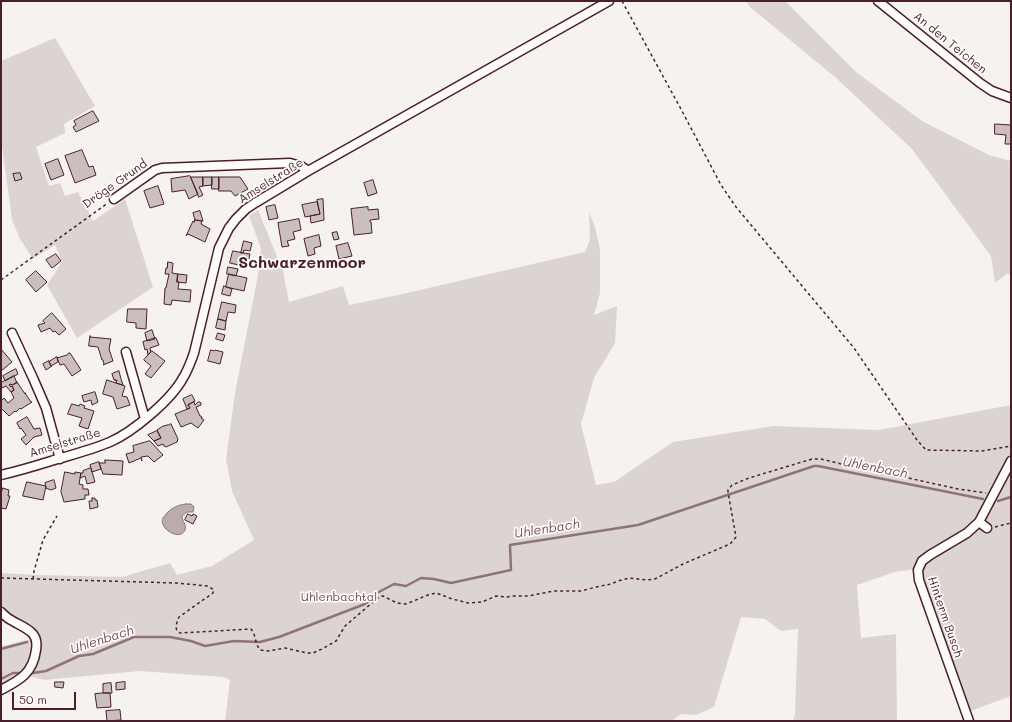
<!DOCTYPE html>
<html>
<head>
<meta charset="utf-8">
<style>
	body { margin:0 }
	#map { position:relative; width:1012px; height:722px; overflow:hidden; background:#f6f3ef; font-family:Mali,sans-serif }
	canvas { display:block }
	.frame { position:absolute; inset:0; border:2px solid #4a1f2b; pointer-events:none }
	.scale { position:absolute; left:12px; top:692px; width:64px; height:18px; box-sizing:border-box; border:2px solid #4a1f2b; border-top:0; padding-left:5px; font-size:12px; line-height:14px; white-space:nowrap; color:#4a1f2b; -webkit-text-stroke:3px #fdfcf7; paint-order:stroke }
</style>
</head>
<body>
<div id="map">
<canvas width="1012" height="722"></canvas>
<div class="frame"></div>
<div class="scale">50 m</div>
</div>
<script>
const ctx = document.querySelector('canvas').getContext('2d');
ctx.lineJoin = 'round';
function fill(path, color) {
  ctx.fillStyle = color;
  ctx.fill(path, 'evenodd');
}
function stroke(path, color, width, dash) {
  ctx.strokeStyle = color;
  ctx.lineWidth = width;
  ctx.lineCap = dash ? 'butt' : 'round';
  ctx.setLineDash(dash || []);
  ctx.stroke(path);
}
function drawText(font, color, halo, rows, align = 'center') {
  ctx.font = font + ' Mali,sans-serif';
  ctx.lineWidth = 3.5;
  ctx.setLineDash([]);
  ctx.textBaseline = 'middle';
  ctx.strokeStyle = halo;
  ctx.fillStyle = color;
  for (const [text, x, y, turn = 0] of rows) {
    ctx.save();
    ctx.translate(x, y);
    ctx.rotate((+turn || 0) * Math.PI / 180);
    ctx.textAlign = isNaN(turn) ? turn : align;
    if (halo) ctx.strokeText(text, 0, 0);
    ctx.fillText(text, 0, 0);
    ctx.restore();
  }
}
fill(new Path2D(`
	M746,1H785L856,72L922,121L989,155L1011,161V277L1008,273L995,283L991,256L912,149L835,77L750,7Z
	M55,38L95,106L64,124L65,133L36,147L49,186L60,183L65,196L78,192L93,221L125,199L153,287L77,338L47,285L62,262L55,245L33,259L20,239L12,220L1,139V61Z
	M258,210L283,271L289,302L343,286L349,305L398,295L585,252L590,240L589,212L595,227L600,249V293L594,315L617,306L615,343L594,378L581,424L596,485L614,482L673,442L773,426L879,430L1011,405V696L968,712L916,569L895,572L857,585L861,638L896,634L897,721H793L795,714L798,629L781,631L765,619L741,617L714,707L696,715L681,714L672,721H225L230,680L223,677L140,671L45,680L23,675L1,688V646L33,639L39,634L9,616L1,609V573L37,575L122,577L170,563L177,575L212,566L254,540L232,491L226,459L235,393L258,275L261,248L249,216Z`), '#dcd4d2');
const water = new Path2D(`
	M186,504H191L194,507L193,512H187L182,516C182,522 187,524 185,530C180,542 158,528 163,518C164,516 166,515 167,513C173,507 178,505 186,504Z`);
fill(water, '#bbabac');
stroke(water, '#8e7378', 1);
stroke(new Path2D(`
	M998,501L1011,497
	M1,649L27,642
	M33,673L46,671L79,656L93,654L134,637H170L191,641L205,646L234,641L260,642L279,637L365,604L372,599L375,594L394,584L406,586L421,578L434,579L451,583L511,570L510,545L638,525L814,466H818L983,499
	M1,679L13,673H24`), '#8e7378', 2.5);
const building = new Path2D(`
	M93,111L99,121L76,132L73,127L76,125L74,121Z
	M995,124L1011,125V144H1005L1006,135L995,134Z
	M82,150L89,167L93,166L96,175L75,183L65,156Z
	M58,159L64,175L51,180L45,164Z
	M20,173L22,179L15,181L13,174Z
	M190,176L198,194L189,199L185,190L172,192L171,179Z
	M191,177H203V186L199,187L203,195L199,197Z
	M203,177H212V185L203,186Z
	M212,177H219V189H212Z
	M219,177H240L248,189L235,196L231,191H219Z
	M373,180L377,193L368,196L364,183Z
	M158,186L164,204L150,208L144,191Z
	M323,199L324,220L311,223L310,216L320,214L317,200Z
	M317,202L320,214L305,217L302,205Z
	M275,205L278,218L269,220L266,207Z
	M368,207V210L378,209L379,219L370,220V222H371L372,233L354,235L351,209Z
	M200,211L203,221L195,220L193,213Z
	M299,219L301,230L293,232L295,239L287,241L289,246L282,247L278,223Z
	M195,220L202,221L201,224L210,229L205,242L188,234L186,236L193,221L194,222Z
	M337,232L339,239L334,240L332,233Z
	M319,235L321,246L314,248L315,254L308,256L304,239Z
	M244,241L252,243L250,251L244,250L243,253H241Z
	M348,243L352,256L339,259L336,246Z
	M233,251L250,254L247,267L230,263Z
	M56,254L61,261L52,268L46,260Z
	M168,262L173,263L172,273L178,274L177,282H179L178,289L191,290L190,302L172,300L171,305L164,304L165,288H166L169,274H165L166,268H167Z
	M228,267L238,269L236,276L227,274Z
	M36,271L47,282L36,292L26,280Z
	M178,274L187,275L186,283L177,282Z
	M229,274L247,278L244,291L226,287Z
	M224,286L232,289L230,296L222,294Z
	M222,302L236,305L235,313L228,312L226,321L218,319Z
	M128,309H147L146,329L136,328V323L127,322Z
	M52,313L66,329L59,335L55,331L53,332L50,328L41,332L38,325L45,323L43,321Z
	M218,319L226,321L225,330L216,328Z
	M152,330L155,339L147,341L145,333Z
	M218,333L225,335L223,341L216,339Z
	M90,336V337L111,339L109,349L113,361L103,365L104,364L103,360H102L98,347L89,346Z
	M156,338L159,345L150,348L151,352L148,355L147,349L145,350L143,342Z
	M1,349L12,362L1,371Z
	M211,350L214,351L215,350L223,352L220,364L208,361Z
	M152,351L165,361L151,378L145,374L151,366L144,360Z
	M69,353H70L81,370L72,376L64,364L60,365L57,358L67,355Z
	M57,357L58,362L51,366L49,362Z
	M49,361L51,366H52L46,370L43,364Z
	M16,369L18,374L5,381L3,376Z
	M119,371L121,379L123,385L116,383L117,380L115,381V379L114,380L112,374Z
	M14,376L17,383L12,385L11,384L9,385L11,387L12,386L14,390L11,392L6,386L2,388L1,383Z
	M107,380L125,386L122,396L127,397L130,405L117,409L113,397L103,394Z
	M17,382L25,394L26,393H25L31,402H32L21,409L20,408L16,412L15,411L9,416L1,408V401L4,398L8,403L14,398L11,392L14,390L12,386L11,387L9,385L11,384L12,385Z
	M95,392L98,402L92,405L91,400L84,402L82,396Z
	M192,395L195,401L188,405L190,408L187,409L183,399Z
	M194,402L195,405L198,402H200L201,403V405L196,407L200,416H201L202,418H201L204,420L198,428L191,423L181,427L175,414L190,408L188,405Z
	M72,404L79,406L80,404L85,406L84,408L94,411L88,429L79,426L82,418L68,414Z
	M27,417L34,429L40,428L42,435L34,437L26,445L21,439L26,435L21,428L20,429L17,423Z
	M171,424L178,439L177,442L166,447L164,446L163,444L158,446L154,441L161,438L157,430L163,426H164L167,425H168Z
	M157,431L161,438L154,441L148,435Z
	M150,441L163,455L154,462L148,456L141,457L142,461L141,458L129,463L126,454L134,452L133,446Z
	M105,460L123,461L122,475L103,474L99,463H105Z
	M99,462L101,469L92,472L90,465Z
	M91,468L95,482L87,484L85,476L80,478L81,473H83V471Z
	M65,472L75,474V472L81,473L79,484L83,485V489H88L89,495H85V499L64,502L61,492Z
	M54,480L56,488L51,490L46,488L45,483Z
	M27,482L46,486L43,500L23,496Z
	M3,488L9,490L8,496H10L6,509L1,508V494Z
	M92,498H95V500H97L98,507L90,509L89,501H92Z
	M188,514L192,516L193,514L197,516L193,524L185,520Z
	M55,682H64L63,688L55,687Z
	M125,682V689L116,690V683Z
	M111,683L112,693H103V684Z
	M103,693H110L111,707L97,708L95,694Z
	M120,710L121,720L107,721L106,711Z`);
fill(building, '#cbbfbe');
stroke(building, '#4a1f2b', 1);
const minor = new Path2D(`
	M878,1L980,83L992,91L1011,98
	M114,199L155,170L162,168L290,163L301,166L308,171
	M12,333L33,378L46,408L60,459
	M126,352L145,419
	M1,475C18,471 35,466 51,461C71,455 91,450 110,442C133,432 171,400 183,378C188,370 191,361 194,353L219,248L229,228L236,219L246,209L255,203L308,171L609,1
	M979,522L987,528
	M1,612C4,615 7,618 11,620C17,624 26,627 32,633C37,638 37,644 36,650C33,673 20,680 1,690
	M969,721L919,580L918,570L922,561L930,555L967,533L979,522L1011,461`);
stroke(minor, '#4a1f2b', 11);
stroke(new Path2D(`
	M622,1L682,111L721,185L736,207L854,348L917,440L926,450L982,451L1011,446
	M1,280L108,203
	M995,527L1011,523
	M1,578L176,583L208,586L214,590L213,593L179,617C177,622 175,626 177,631L180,633L251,629C256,635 255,644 260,650L268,651L285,648L307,653H313L322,649L336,641L345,626L379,597L383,596L397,603L406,604L428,595L436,593L442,595L452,599L468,603L482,602L496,596L507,597L514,596H528L554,591H581L596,587L611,584L618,581L629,578L647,580L655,579L683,564L730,544L736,537L728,492V490L732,485L749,478L812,459H821L854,467L886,473L958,489L986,493
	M33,579L34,571L43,540L57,516`), '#4a1f2b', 1.5, [3, 3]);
stroke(minor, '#fdfcf7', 8);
drawText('12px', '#4a1f2b', '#fdfcf7', [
	["An den Teichen",950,43,39],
	["Amselstraße",271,181,-32],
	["Dröge Grund",115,184,-35],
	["Amselstraße",65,443,-17],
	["Hinterm Busch",945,617,71]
]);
drawText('12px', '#6e4c55', '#fdfcf7', [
	["Uhlenbachtal",339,597]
]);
drawText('italic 13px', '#725058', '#fdfcf7', [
	["Uhlenbach",875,468,11],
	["Uhlenbach",547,529,-9],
	["Uhlenbach",102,640,-18]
]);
drawText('bold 16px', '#4a1f2b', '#fdfcf7', [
	["Schwarzenmoor",302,263]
]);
</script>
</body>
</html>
